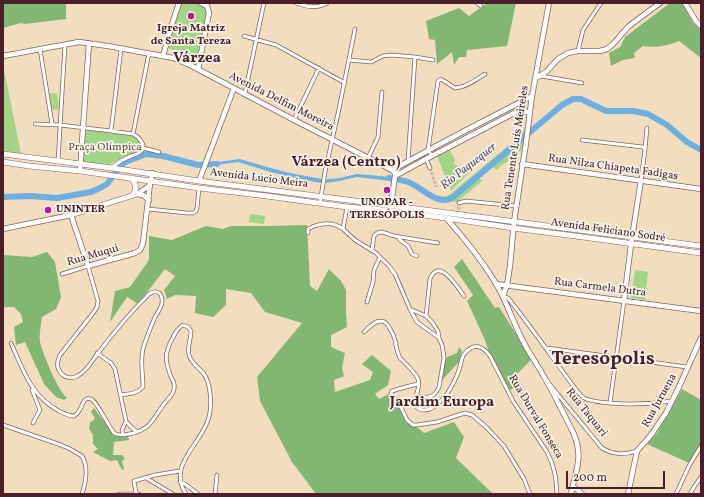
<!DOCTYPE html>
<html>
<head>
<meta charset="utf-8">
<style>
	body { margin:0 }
	#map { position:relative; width:704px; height:497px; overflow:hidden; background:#f3ddbf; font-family:Vollkorn,serif }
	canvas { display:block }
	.frame { position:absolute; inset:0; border:4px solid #4a1f2b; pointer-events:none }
	.scale { position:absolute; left:566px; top:471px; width:99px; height:18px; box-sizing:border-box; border:2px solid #4a1f2b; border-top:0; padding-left:5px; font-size:12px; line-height:14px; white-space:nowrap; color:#4a1f2b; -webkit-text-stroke:3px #f7f3e8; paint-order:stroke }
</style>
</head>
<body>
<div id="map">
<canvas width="704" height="497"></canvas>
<div class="frame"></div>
<div class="scale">200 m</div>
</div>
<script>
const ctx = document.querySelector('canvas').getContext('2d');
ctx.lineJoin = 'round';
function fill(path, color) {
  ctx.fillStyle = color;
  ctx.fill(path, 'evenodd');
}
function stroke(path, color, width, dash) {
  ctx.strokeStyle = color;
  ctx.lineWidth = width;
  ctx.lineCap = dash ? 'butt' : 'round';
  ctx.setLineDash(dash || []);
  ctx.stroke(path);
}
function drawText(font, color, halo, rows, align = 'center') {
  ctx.font = font + ' Vollkorn,serif';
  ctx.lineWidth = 3.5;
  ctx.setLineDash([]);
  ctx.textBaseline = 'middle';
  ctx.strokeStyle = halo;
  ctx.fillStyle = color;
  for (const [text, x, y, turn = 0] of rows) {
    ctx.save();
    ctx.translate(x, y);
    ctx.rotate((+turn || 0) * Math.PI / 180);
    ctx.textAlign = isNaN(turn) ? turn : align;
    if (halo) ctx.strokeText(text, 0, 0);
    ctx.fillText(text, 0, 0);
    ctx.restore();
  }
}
fill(new Path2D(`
	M180,3H198L205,5L209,15L197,59L168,48Z
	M3,64L21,154L3,151Z
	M57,93L59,109L52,110L49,94Z
	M527,125L525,148L496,170L491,164L477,175L482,181L457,202C450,201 442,201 438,195L445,197L449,195L520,136Z
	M84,130L110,131L133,135L136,136L142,144V148L140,152L125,157L109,165L81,163Z
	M450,150L455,160L454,164L469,173L451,191L437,156Z
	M250,214L265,216L264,224L249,222Z
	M635,270L648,272L645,300L631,298Z`), '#a2d686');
fill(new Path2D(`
	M3,3H66V19L25,24L21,23L3,28Z
	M487,3H516L507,46L467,50L466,57H459L454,65L452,52L437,64L435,40L429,39L426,21L459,8L469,16Z
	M670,3H681L687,10L693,23L701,30V58L679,41C667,46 655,48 643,46L634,53L635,58L623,60L611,66L609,53L620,47L625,37Z
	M307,225L310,286L317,291L329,269L341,281L346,290V312L347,327L331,335V347L345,353L342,368L344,376L334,380L335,392L370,380L373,372L362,364L372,355L391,371L388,385L375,394L379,399L391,393L404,410L406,418L424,433L454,422L464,437L456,458L493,494H316L292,462L260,401L257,377L302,323L265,312L251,293L226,289V305L213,317L195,313L196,296L175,295L167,299L164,290L175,276L165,269L138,304L127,297L110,322L115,291L130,287L149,260V236L172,240L206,226L223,229L231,226H269Z
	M47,252L55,262L61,297L56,309L42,317C41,325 39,335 40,342C43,354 58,391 67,398L64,400L56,397L44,384L25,342L16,345L14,327L23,322L21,314L14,307H3V255L32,257Z
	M462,259L495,308L499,307L532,359L510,381L514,388L508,391L490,355L484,338L467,301L473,295L454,267Z
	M459,347L462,351L459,362L442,380L445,358L457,353Z
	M682,389L701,400V444L689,463L647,444L657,433Z
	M94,408L115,436H128L129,440L114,442L113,455H122L125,459L122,461L124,469L122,470L117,460L110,461L93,452L98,449L93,444V435L89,429L90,422L93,421L95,418L91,412Z`), '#81b773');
fill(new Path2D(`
	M240,159L267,167L290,173L322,179V183L315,182L274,173L238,162L210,166L211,163Z
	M357,174L391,177V181L357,177L339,181L326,183L327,179L340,178Z`), '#6eafe2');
stroke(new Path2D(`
	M389,178C395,179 402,180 408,182C422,187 436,206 452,198L562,105L573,99H581L606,111H634L648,114L667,125L687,142L701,150
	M3,197L30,196L57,198L91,192L100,188L107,184L119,168L125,162L146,154L163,156L198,165L217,164`), '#6eafe2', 6);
stroke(new Path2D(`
	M430,168L436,187
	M458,214L459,203`), '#d1b7a1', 3, [3, 1.5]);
const street = new Path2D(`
	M296,3C307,7 317,9 327,3
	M477,3L481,6
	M244,36L276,45L345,83
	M40,49L52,124
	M578,51L583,30L601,3
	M349,60L371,62L383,56L391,55L415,57L433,60
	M541,76L582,83
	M245,93L264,3
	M294,120L319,68
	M35,124L60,125L111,131L133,134
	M111,131L121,49
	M582,140L643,147L645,150L641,180
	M143,148L159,152
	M645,149L647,128
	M432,156L428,150L438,81L441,79L455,88C465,88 477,79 485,74
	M368,158L378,137L382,92
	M426,159L430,168
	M58,161L65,44
	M408,161L415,57
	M112,168C117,162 124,159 131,156C134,155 138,154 140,152C148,146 139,137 133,134L149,53
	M320,203L325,172L339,109L355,29
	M459,203L462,202L466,201L516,206
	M347,207L343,229L355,240L376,253L389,266L395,274L410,309L417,322L421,325L439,338
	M148,209L187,213H193L196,211L197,208L199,188
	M308,233V229C320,223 332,221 343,229
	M398,237L400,240L408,246L412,254L417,256
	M372,250L374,236L377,233L382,232L394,236L438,243
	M62,274L88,266L98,301L97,307L94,312L60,355C58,360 56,365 59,370C63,378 72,380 79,375C88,370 93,359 99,352C114,332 131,312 149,294C157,289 163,293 162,303C161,308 158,312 155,317C151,327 146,338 143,349C140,362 143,374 143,387C137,394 128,394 121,395
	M504,299L506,297L508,298C532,328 554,360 577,391C580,394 581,396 584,398C592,402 601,402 609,403C631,405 651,404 672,401
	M367,302L373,282L374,270L380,257
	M426,316L430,279C439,256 458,288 464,296
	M364,332C373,323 383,314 390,329C392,332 394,336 395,340C396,346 397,352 400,358C402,360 404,362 406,364C418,376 422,380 416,396C427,398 434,399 439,387L444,358L443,350L442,345L439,338L438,331L432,322L426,316L410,309
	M11,343C23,370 31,396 59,411C64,413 68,416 74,416C82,411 80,406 85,400C86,399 88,398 91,399C96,400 109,427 114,433C118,436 124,435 129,434C151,430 152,420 164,404C167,400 174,394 174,389C175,385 173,380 171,377C165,360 164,355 172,339C175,334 177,328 183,325L188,327L191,331C191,339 187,347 189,355C191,363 199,368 204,374C211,384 212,405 209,417C203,443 166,465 186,494
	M547,348L687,367
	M97,353L111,363L115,369L126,421L131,427L137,432
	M418,384C409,386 401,388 392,391L391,393L392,396L398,401L407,420L413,425H417L437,422L465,413L472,415L486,427L504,446L524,479L530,494
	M550,385L602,448C614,455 624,455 637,451
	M32,390L40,410L33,423
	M416,396V406C419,410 424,411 430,409C444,403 454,384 459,370C461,365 461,357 465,353C474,342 483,346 490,356L513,401L547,452C555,467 556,478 557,494
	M610,403L624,301
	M3,425L61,445L70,449L82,456C89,468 86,482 82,494
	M123,435L122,430L126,421
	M146,478L173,494
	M180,482L185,484L198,494
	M136,493L134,481L155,475L180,471
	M119,494H139
	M215,494L217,475
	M676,494L690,464L701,446
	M690,494L694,487L701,477`);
const secondary = new Path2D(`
	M685,3L696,21L701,26
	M3,56L79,42L108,46L173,58L190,65L294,120L392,170L395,173V176L391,205
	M163,56L173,21L179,3
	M198,69L209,13L207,6L201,3
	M536,78L546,72L558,59L568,53L578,51H600L607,49L613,44L629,26L660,3
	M522,164L701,189
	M392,170L455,136L532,96
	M80,171L89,43
	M395,176L426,159L516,112L522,110L530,113
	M199,181L234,88
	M137,194L143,195L149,200
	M71,215L88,266L135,253L140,250L143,243L150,184
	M446,218C465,239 485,264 499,289C508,306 514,324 523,341C529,353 537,364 543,375C554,393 563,413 573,432C584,457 576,469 571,494
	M3,229L71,215L137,194L149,186L151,181L152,173
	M496,284L701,311
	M503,296L507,285L510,266L514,222L526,143L532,96L549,3
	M624,301L631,244L641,180
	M573,487L578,490L582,494
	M628,494L637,451L651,435L666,413L678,389L701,338`);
const primary = new Path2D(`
	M3,154L112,168L199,181L379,204L701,246
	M3,162L29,166L80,171L199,188L267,196L347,207L384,210L446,218L513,228L568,235L701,253
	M131,178C136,184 137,188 133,195`);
stroke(street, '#85625f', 4.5);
stroke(secondary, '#85625f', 6);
stroke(primary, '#85625f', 6);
stroke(street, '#fff', 3);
stroke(secondary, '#fff', 4.5);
stroke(primary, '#fff', 5);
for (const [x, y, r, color] of [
	[191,16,4,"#b5179e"],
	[387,190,4,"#b5179e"],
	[48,210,4,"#b5179e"]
]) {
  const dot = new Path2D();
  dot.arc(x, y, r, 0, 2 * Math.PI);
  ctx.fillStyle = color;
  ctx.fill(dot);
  stroke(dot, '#f7f3e8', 1.5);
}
drawText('bold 11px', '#4a1f2b', '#f7f3e8', [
	["Igreja Matriz",191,29],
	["de Santa Tereza",191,42],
	["UNOPAR -",387,203],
	["TERESÓPOLIS",387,216],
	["UNINTER",56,210,"left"]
]);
drawText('11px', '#4a1f2b', '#f7f3e8', [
	["Avenida Delfim Moreira",281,102,27],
	["Rua Tenente Luís Meireles",516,148,-81],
	["Rua Nilza Chiapeta Fadigas",613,168,8],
	["Avenida Lúcio Meira",259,179,7],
	["Avenida Feliciano Sodré",608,231,8],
	["Rua Muqui",93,256,-16],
	["Rua Carmela Dutra",600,288,7],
	["Rua Juruena",660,401,-61],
	["Rua Taquari",586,413,51],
	["Rua Durval Fonseca",535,417,59]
]);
drawText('11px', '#604d42', '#f7f3e8', [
	["Praça Olímpica",105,148]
]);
drawText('italic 12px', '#57516b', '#f7f3e8', [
	["Rio Paquequer",469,167,-38]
]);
drawText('bold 15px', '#4a1f2b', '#f7f3e8', [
	["Várzea",197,59],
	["Várzea (Centro)",346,163],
	["Jardim Europa",442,403]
]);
drawText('bold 19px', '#4a1f2b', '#f7f3e8', [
	["Teresópolis",603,361]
]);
</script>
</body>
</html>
